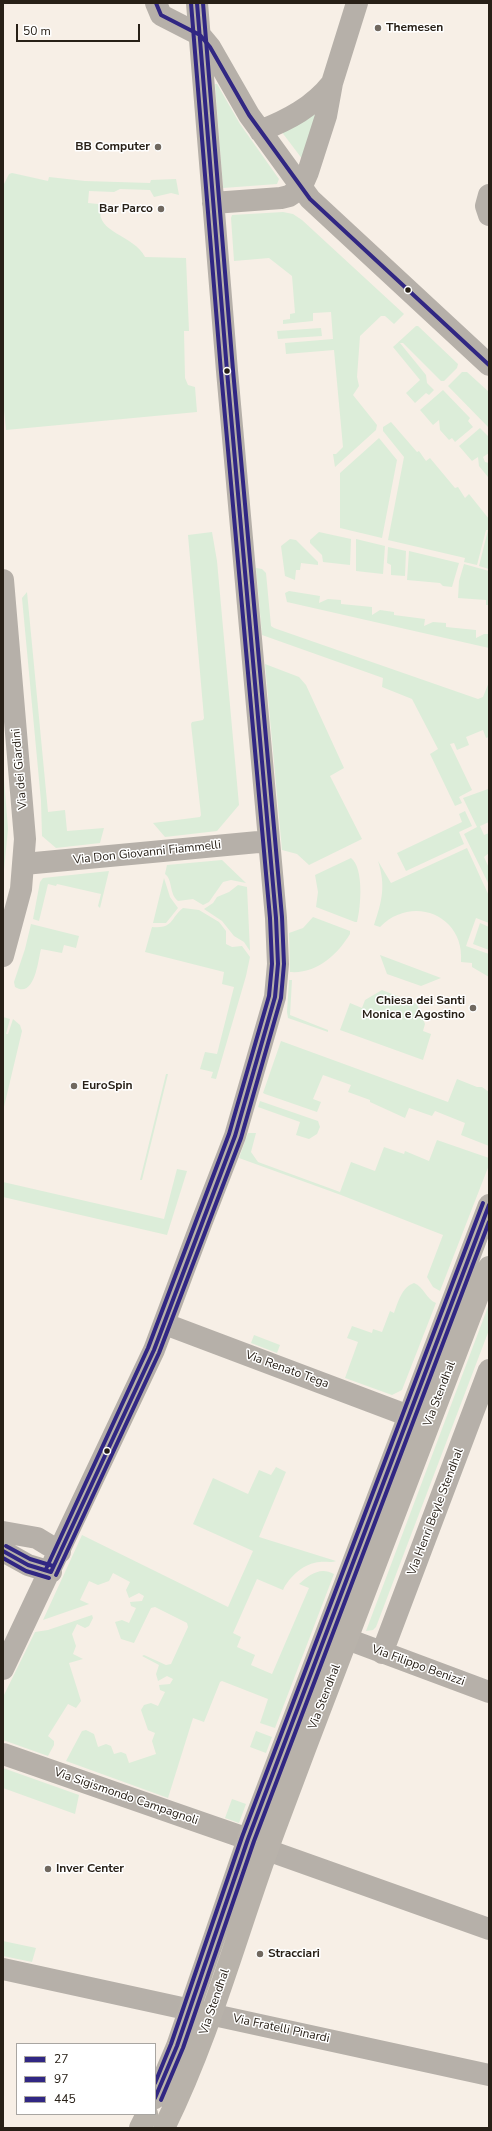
<!DOCTYPE html>
<html>
<head>
<meta charset="utf-8">
<style>
	body { margin:0 }
	#map { position:relative; width:492px; height:2131px; overflow:hidden; background:#f7efe6; font-family:"Nunito Sans",sans-serif }
	canvas { display:block }
	.frame { position:absolute; inset:0; border:4px solid #282017; pointer-events:none }
	.legend { position:absolute; left:16px; top:2043px; width:140px; height:72px; box-sizing:border-box; background:#fff; border:1px solid #a9a6a2; margin:0; padding:5px 7px; list-style:none; font-size:12px; color:#282017 }
	.legend li { display:flex; align-items:center; gap:8px; height:20px }
	.legend b { width:20px; border:1px solid #a9a6a2 }
	.scale { position:absolute; left:16px; top:24px; width:124px; height:18px; box-sizing:border-box; border:2px solid #282017; border-top:0; padding-left:5px; font-size:12px; line-height:14px; white-space:nowrap; color:#282017; -webkit-text-stroke:3px #fff; paint-order:stroke }
</style>
</head>
<body>
<div id="map">
<canvas width="492" height="2131"></canvas>
<div class="frame"></div>
<ul class="legend">
<li><b style="height:5px;background:#312783"></b>27</li>
<li><b style="height:5px;background:#312783"></b>97</li>
<li><b style="height:5px;background:#312783"></b>445</li>
</ul>
<div class="scale">50 m</div>
</div>
<script>
const ctx = document.querySelector('canvas').getContext('2d');
ctx.lineJoin = 'round';
function fill(path, color) {
  ctx.fillStyle = color;
  ctx.fill(path, 'evenodd');
}
function stroke(path, color, width, dash) {
  ctx.strokeStyle = color;
  ctx.lineWidth = width;
  ctx.lineCap = dash ? 'butt' : 'round';
  ctx.setLineDash(dash || []);
  ctx.stroke(path);
}
function drawText(font, color, halo, rows, align = 'center') {
  ctx.font = font + ' "Nunito Sans",sans-serif';
  ctx.lineWidth = 3;
  ctx.setLineDash([]);
  ctx.textBaseline = 'middle';
  ctx.strokeStyle = halo;
  ctx.fillStyle = color;
  for (const [text, x, y, turn = 0] of rows) {
    ctx.save();
    ctx.translate(x, y);
    ctx.rotate((+turn || 0) * Math.PI / 180);
    ctx.textAlign = isNaN(turn) ? turn : align;
    if (halo) ctx.strokeText(text, 0, 0);
    ctx.fillText(text, 0, 0);
    ctx.restore();
  }
}
fill(new Path2D(`
	M215,84H217L240,124L279,179L277,184L223,188Z
	M316,114L303,160L281,131Z
	M12,173L48,181L49,177L85,181L150,183L151,180L176,179L179,195L171,193L154,197L150,190L120,189L114,192L89,191L88,203L98,204L101,209C95,232 134,235 145,257L186,258L189,331H184L185,378L188,385L195,387L197,412L6,430L3,400V186L9,174Z
	M283,212L293,214L302,220L404,314L394,324L385,316H381L360,336L357,377L359,386L353,395L377,425L376,430L335,467L333,454H336L343,447L334,350L286,354L285,343L333,339L331,312L313,313V321L283,324V320L290,319V314L295,313L292,276L269,258L234,261L231,218L232,215Z
	M416,326H418L458,364L457,368L444,381H441L403,343H400L426,375L427,383L434,390L429,395L426,393L415,403L406,393L420,380L393,347Z
	M321,328L322,336L278,339L277,331Z
	M462,372H467L489,392V428L448,386Z
	M443,390L470,418L468,421L473,427L455,442L452,438L449,440L440,430L439,420L433,425L420,410Z
	M391,422L417,452L419,451L426,461L430,458L455,488L458,487L465,498L469,494L489,519V569L479,566L488,530H486L477,565L464,562L465,558L388,540L404,457L383,431V427Z
	M480,428L489,437V453L483,457L485,462L489,463L488,477L479,466L478,457L472,461L459,446Z
	M379,438L397,460L382,538L340,528V473Z
	M212,532L217,561L239,805L217,831L165,837L153,823L200,817L201,815L191,724L192,722L203,720L204,718L188,535Z
	M319,532L351,539L350,565L323,562L322,555L310,543V540Z
	M290,539L296,540L318,562V565L301,563L300,570H296L295,580L285,576L281,546Z
	M356,539L385,546L383,574L356,571Z
	M388,547L406,551L405,576L391,575V565L387,563Z
	M409,551L459,563L452,587L443,586L440,583L407,580Z
	M464,564L489,571V605H486V600L458,598L459,581Z
	M256,568L262,569L266,573L271,626L274,628L478,699L483,697L489,682V737L486,738L483,730L466,737L469,745L457,750L454,743L450,744L472,790L459,797L462,803L455,806L430,754L438,749L412,699L382,687L383,678L262,635Z
	M289,591L320,596L319,603L328,599L341,600V604L372,607V615L380,610L394,612V615L425,619L424,626L433,622L446,623V627L476,630V638L484,634H489V648L287,602L285,593Z
	M27,592L48,812L65,810L67,831L104,828L100,843L56,848L42,836L41,801L22,598Z
	M265,664L299,677L306,685L344,768L330,776L362,839L309,865L297,854L282,850Z
	M3,765L8,829L3,880Z
	M488,789L489,822L480,826L484,835L489,833V853L484,857L489,868V885L464,834L477,827L463,798Z
	M465,811L472,826L459,832L464,844L406,871L397,853L462,822L459,814Z
	M467,848L489,896V923L476,918L466,946L489,954V977L472,967V963L461,962C465,915 412,894 380,927L374,925C382,901 386,886 378,861L391,883Z
	M351,858C364,868 361,907 357,922H355L316,907L318,892L315,875Z
	M222,860L246,883L231,880L223,882L209,902L203,905L193,899L178,901C169,894 173,880 165,874L167,865Z
	M109,871L100,908L98,906L101,894L57,884L56,886L48,884L39,921L33,919L40,882L43,878Z
	M164,878L170,897L178,908L166,923H153Z
	M238,885L247,887L250,951L244,942L234,936L222,921L204,909L213,903L217,897L229,892Z
	M183,908L199,910L219,922L226,931V944L232,947L242,946L250,957L246,976L216,1079L211,1078L213,1072L200,1069L205,1052L217,1054L234,987L222,984L224,972L145,952L152,927C174,929 170,918 183,908Z
	M313,917L350,931V934C337,955 317,974 290,972L289,933L303,928Z
	M480,923L489,927V950L473,944Z
	M31,924L79,936L76,948L64,945L62,953L41,949C38,960 35,999 15,987L14,982L25,949Z
	M380,955L441,978L421,986L387,974Z
	M289,980H292L290,1015L328,1030V1032L288,1018L287,1012Z
	M382,990L417,1004L425,1024L423,1031L431,1034L423,1060L340,1030L350,1003L362,1008L365,1000Z
	M3,1017L10,1019L6,1034H8L13,1019L20,1025L22,1031L3,1111Z
	M281,1041L448,1102L457,1079L477,1087H482L489,1092V1146L461,1135L465,1123L435,1111L432,1116L409,1108L405,1118L370,1102V1100L348,1092L351,1085L323,1075L313,1099L321,1102L317,1112L265,1094L263,1093Z
	M166,1074H168L142,1180H140Z
	M260,1101L318,1121L320,1127L317,1134L309,1139L296,1135L300,1122L258,1107Z
	M248,1133H256L251,1152L258,1162L340,1192L351,1162L375,1171L384,1147L404,1154L405,1151L429,1161L437,1140L489,1158V1165L440,1291L433,1287L427,1277L443,1235L341,1195L239,1158Z
	M177,1169L187,1171L167,1235L3,1197V1182L164,1219Z
	M414,1283C424,1287 426,1299 436,1303L402,1390L392,1395L345,1378L358,1342L347,1338L352,1326L372,1333L373,1329L382,1332L390,1311L394,1313C398,1302 402,1287 414,1283Z
	M489,1304V1330L376,1627L373,1630L366,1631Z
	M254,1335L280,1345L277,1353L251,1343Z
	M276,1467L286,1472L259,1537L336,1561C331,1563 325,1561 320,1562C304,1563 289,1577 283,1590L257,1579L233,1633L241,1637L237,1647L255,1655L251,1665L272,1674L309,1588L299,1584C309,1575 320,1566 334,1574L275,1728L260,1723L268,1699L222,1681L220,1682L204,1722L193,1718L168,1798L66,1761L82,1731L86,1730L94,1734L98,1747L106,1744L111,1746L114,1754L121,1752L126,1754L129,1763L156,1754L152,1741L155,1733L148,1730L141,1710L144,1705L151,1703L158,1706L165,1692L160,1690L159,1685L170,1684L173,1679L167,1676L158,1681L156,1674L159,1665L142,1656L144,1655L166,1665L171,1664L188,1627L187,1623L155,1607L151,1608L134,1643L121,1639L115,1622L122,1620L129,1623L136,1608L131,1606L130,1602L142,1601L144,1596L139,1593L129,1598L126,1590L130,1582L113,1573L109,1581L98,1585L89,1581L80,1600L89,1604L43,1620L82,1535L228,1607L253,1551L193,1524L213,1478L248,1494L259,1470L271,1475Z
	M92,1615L93,1618L89,1626L85,1628L77,1624L72,1634L76,1646L73,1654L83,1659L69,1663L81,1701L76,1708L68,1704L48,1736L54,1741V1745L48,1756L3,1740V1697L35,1632L48,1630Z
	M256,1731L272,1737L266,1753L250,1747Z
	M3,1768L79,1795L75,1814L3,1788Z
	M232,1799L246,1804L239,1823L225,1818Z
	M3,1941L36,1948L32,1962L3,1956Z`), '#dcedd9');
stroke(new Path2D(`
	M156,3L161,15L200,35L210,47L249,115L310,199L489,365
	M260,131C288,120 313,107 332,83
	M489,195L486,206L489,215
	M213,203L281,198L289,196L301,188L308,172L326,116L332,83L357,3
	M3,580L25,839L21,889L3,956
	M24,864L269,841
	M165,1324L409,1416
	M3,1532L37,1538L60,1552
	M3,1551L28,1565L51,1572
	M347,1639L489,1692
	M382,1653L489,1370
	M3,1669L154,1350L201,1224L235,1136L275,997L278,964L276,918L227,371L197,3
	M3,1754L248,1839
	M267,1850L489,1929
	M3,1969L489,2075`), '#b6b0a9', 22);
stroke(new Path2D(`
	M155,2098L177,2046L248,1839L489,1205
	M140,2128L147,2114
	M164,2128C211,2033 238,1928 275,1829C345,1641 418,1454 489,1267`), '#b8b2aa', 22);
stroke(new Path2D(`
	M156,3L161,15L200,35L210,47L249,115L310,199L489,365
	M3,1551L28,1565L51,1572
	M51,1572L154,1350L235,1136L275,997L278,964L276,918L227,371L197,3
	M155,2098L177,2046L248,1839L489,1205`), '#312783', 4);
stroke(new Path2D(`
	M3,1558L26,1571L49,1578
	M56,1575L159,1353L241,1138L281,998L284,964L282,917L233,370L203,3
	M161,2100L183,2048L254,1841L489,1222`), '#312783', 4);
stroke(new Path2D(`
	M6,1546L30,1559L53,1566
	M46,1569L148,1348L229,1134L269,996L272,964L270,918L221,372L191,3
	M155,2083L171,2044L242,1837L483,1203`), '#312783', 4);
for (const [x, y, r, color] of [
	[378,28,4,"#70685f"],
	[158,147,4,"#70685f"],
	[161,209,4,"#70685f"],
	[408,290,3.5,"#282017"],
	[227,371,3.5,"#282017"],
	[473,1008,4,"#70685f"],
	[74,1086,4,"#70685f"],
	[107,1451,3.5,"#282017"],
	[48,1869,4,"#70685f"],
	[260,1954,4,"#70685f"]
]) {
  const dot = new Path2D();
  dot.arc(x, y, r, 0, 2 * Math.PI);
  ctx.fillStyle = color;
  ctx.fill(dot);
  stroke(dot, '#fff', 1.5);
}
drawText('bold 12px', '#282017', '#fff', [
	["Themesen",386,28],
	["BB Computer",150,147,"right"],
	["Bar Parco",153,209,"right"],
	["Chiesa dei Santi",465,1001,"right"],
	["Monica e Agostino",465,1015,"right"],
	["EuroSpin",82,1086],
	["Inver Center",56,1869],
	["Stracciari",268,1954]
], 'left');
drawText('12px', '#282017', '#fff', [
	["Via dei Giardini",20,769,-95],
	["Via Don Giovanni Fiammelli",147,853,-6],
	["Via Renato Tega",287,1370,20],
	["Via Stendhal",440,1394,-69],
	["Via Henri Beyle Stendhal",436,1512,-69],
	["Via Filippo Benizzi",418,1666,20],
	["Via Stendhal",325,1697,-69],
	["Via Sigismondo Campagnoli",126,1797,19],
	["Via Stendhal",215,2002,-71],
	["Via Fratelli Pinardi",281,2029,12]
]);
</script>
</body>
</html>
